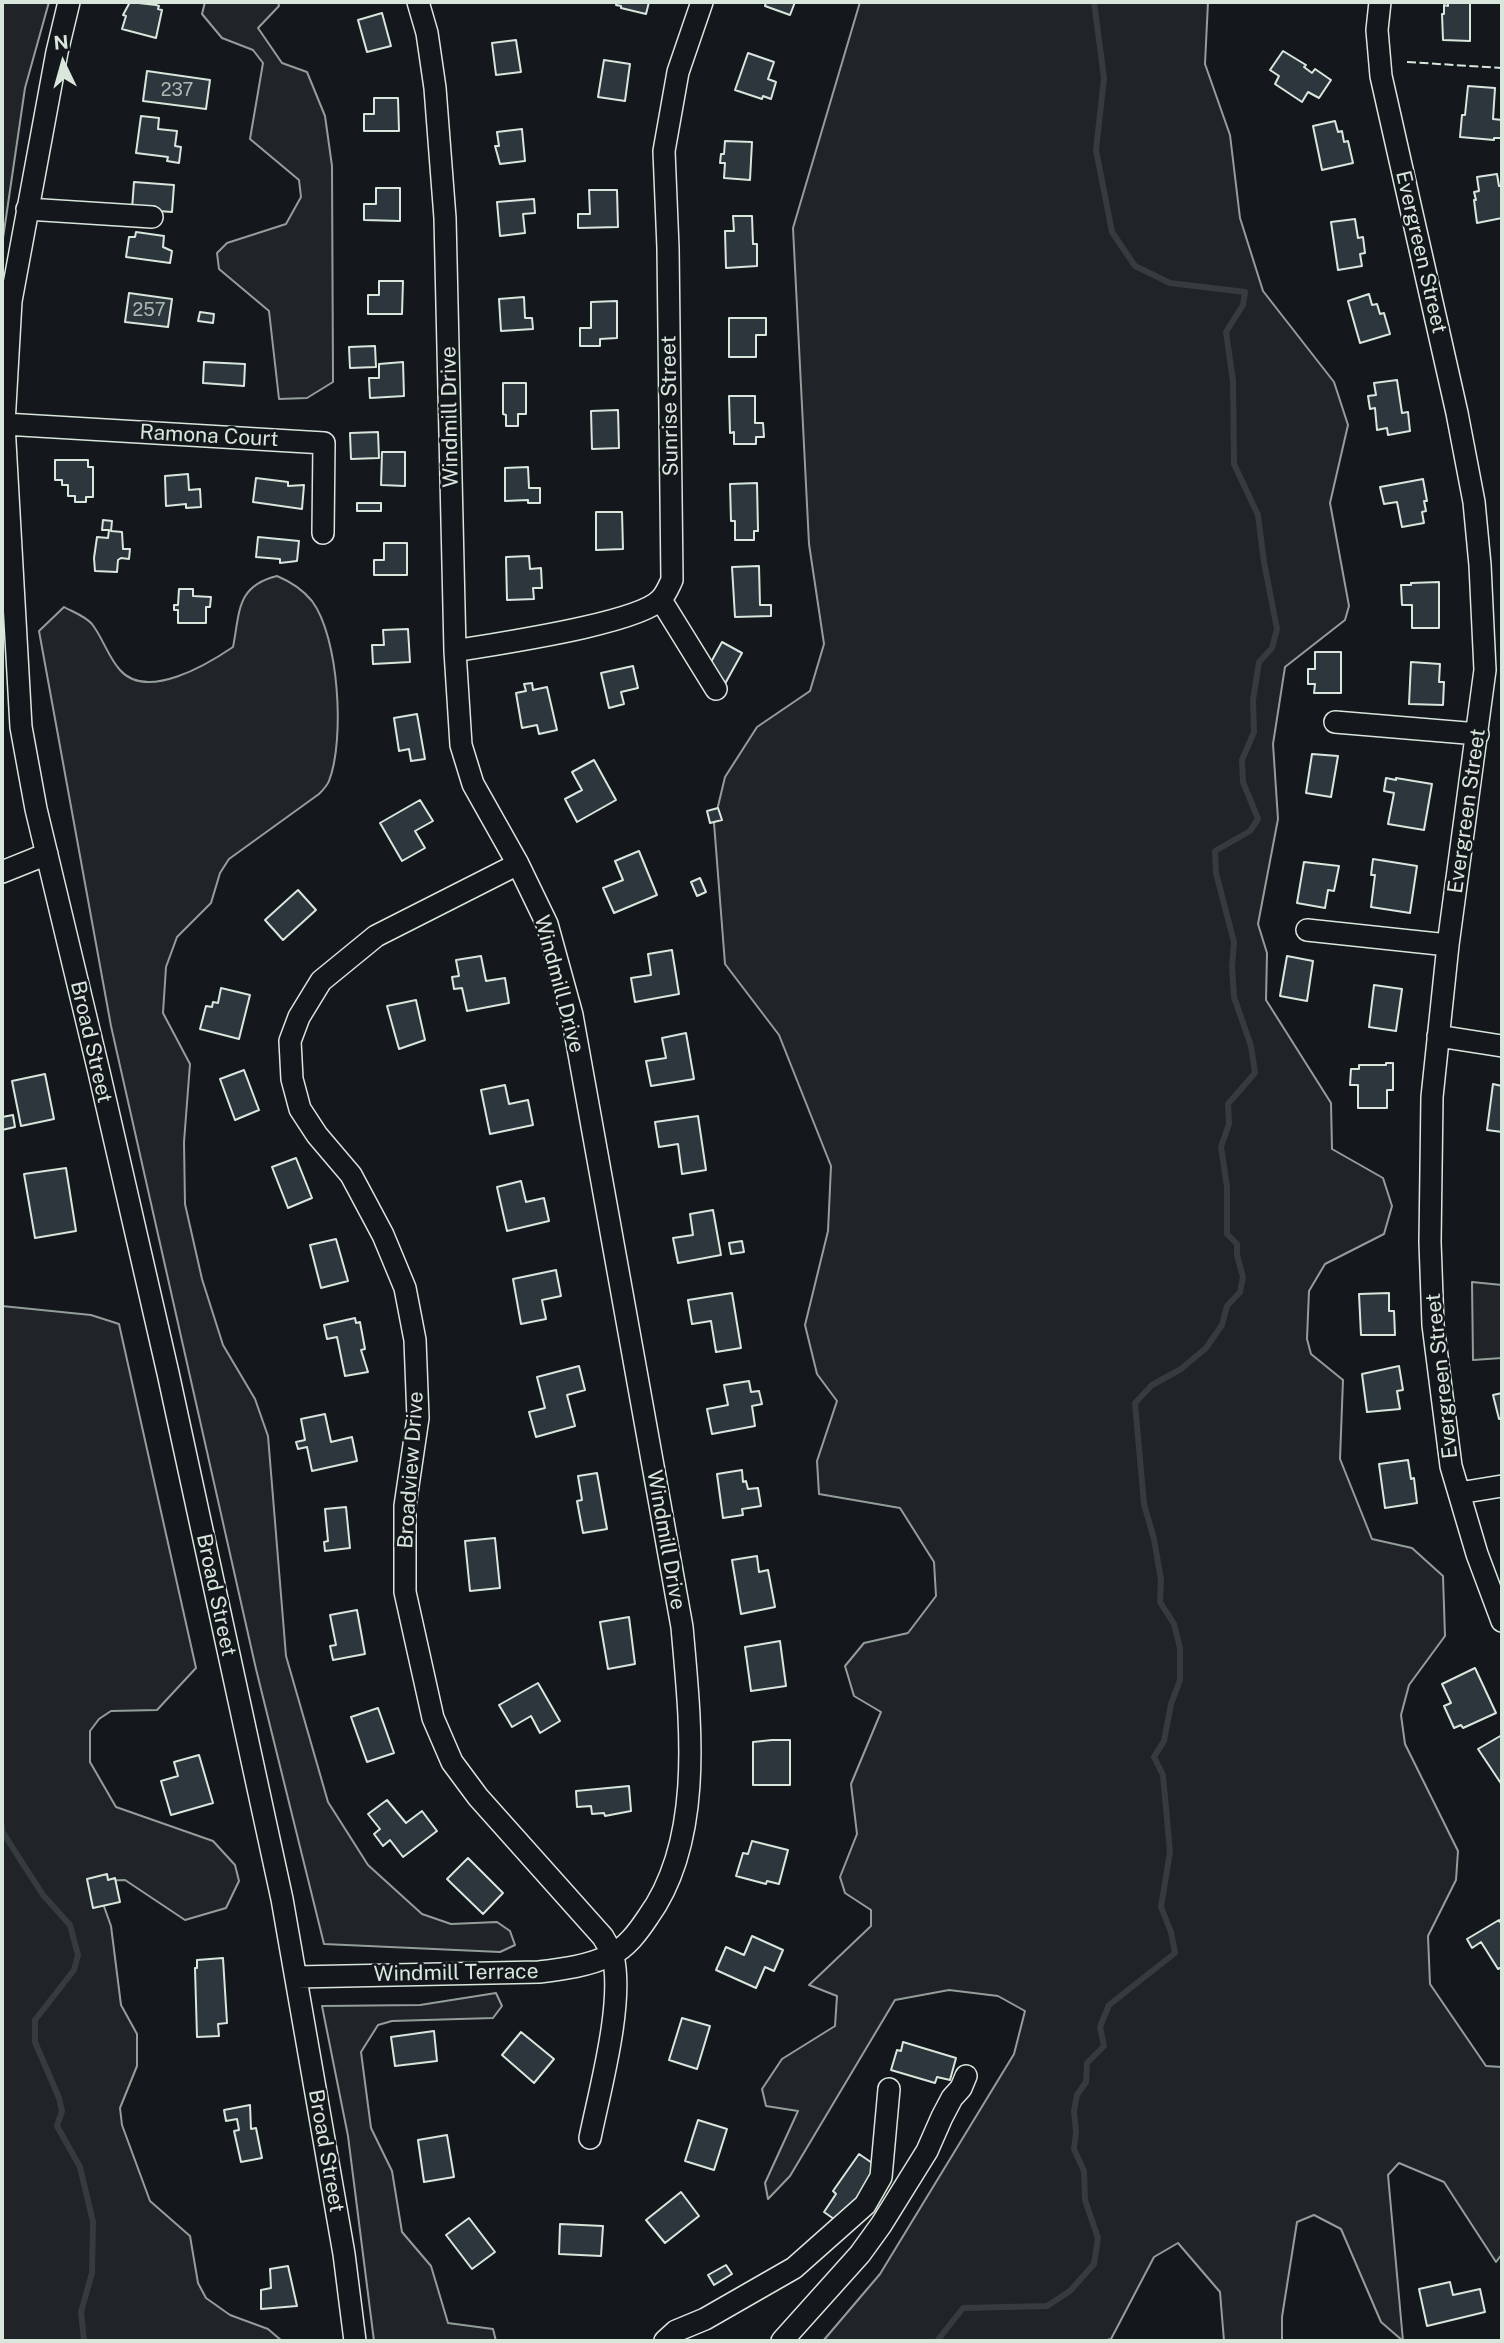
<!DOCTYPE html>
<html>
<head>
<meta charset="utf-8">
<style>
	body { margin:0 }
	#map { position:relative; width:1504px; height:2343px; overflow:hidden; background:#14181c; font-family:"Public Sans",sans-serif }
	canvas { display:block }
	.frame { position:absolute; inset:0; border:4px solid #d8e6dc; pointer-events:none }
	.north { position:absolute; left:28px; top:28px; width:70px; height:70px; -webkit-text-stroke:5px #14181c; paint-order:stroke; rotate:355deg; font-size:19px; font-weight:700; line-height:28px; text-align:center; color:#d8e6dc }
	.north::after { content:''; display:block; margin:auto; width:24px; height:32px; background:#d8e6dc; clip-path:polygon(50% 0,100% 100%,50% 72%,0 100%) }
</style>
</head>
<body>
<div id="map">
<canvas width="1504" height="2343"></canvas>
<div class="frame"></div>
<div class="north">N</div>
</div>
<script>
const ctx = document.querySelector('canvas').getContext('2d');
ctx.lineJoin = 'round';
function fill(path, color) {
  ctx.fillStyle = color;
  ctx.fill(path, 'evenodd');
}
function stroke(path, color, width, dash) {
  ctx.strokeStyle = color;
  ctx.lineWidth = width;
  ctx.lineCap = dash ? 'butt' : 'round';
  ctx.setLineDash(dash || []);
  ctx.stroke(path);
}
function drawText(font, color, halo, rows, align = 'center') {
  ctx.font = font + ' "Public Sans",sans-serif';
  ctx.lineWidth = 5;
  ctx.setLineDash([]);
  ctx.textBaseline = 'middle';
  ctx.strokeStyle = halo;
  ctx.fillStyle = color;
  for (const [text, x, y, turn = 0] of rows) {
    ctx.save();
    ctx.translate(x, y);
    ctx.rotate((+turn || 0) * Math.PI / 180);
    ctx.textAlign = isNaN(turn) ? turn : align;
    if (halo) ctx.strokeText(text, 0, 0);
    ctx.fillText(text, 0, 0);
    ctx.restore();
  }
}
const green = new Path2D(`
	M2,2H49L25,88L2,245Z
	M205,2H278L279,6L258,28L282,63L307,72L325,116L332,166L333,382L307,398L279,399L269,311L219,269L217,253L227,243L286,224L301,197L299,180L250,139L263,63L253,50L222,38L202,14Z
	M860,2H1208L1205,64L1230,135L1240,218L1263,291L1334,382L1348,425L1330,503L1349,606L1345,620L1285,667L1273,744L1278,819L1258,924L1267,953L1266,1000L1331,1103L1332,1149L1383,1178L1392,1206L1384,1234L1325,1264L1309,1291L1307,1339L1311,1354L1343,1380L1340,1459L1372,1539L1412,1548L1443,1576L1445,1636L1409,1685L1401,1715L1405,1744L1458,1851L1456,1880L1428,1936L1430,1984L1486,2066L1502,2067V2254L1496,2262L1444,2182L1399,2163L1388,2175L1403,2341L1381,2322L1341,2229L1314,2215L1297,2222L1282,2317V2341H1224L1220,2292L1178,2243L1154,2257L1111,2339L1103,2341H823L880,2274L1014,2054L1025,2011L998,1996L949,1990L895,2000L790,2176L768,2199L765,2183L798,2111L766,2106L762,2089L782,2059L835,2026L837,1996L809,1985L871,1926V1910L845,1893L840,1877L857,1834L851,1784L881,1712L854,1696L845,1666L864,1643L908,1633L936,1596L934,1562L900,1508L819,1494L817,1461L837,1401L817,1374L805,1325L828,1231L831,1166L779,1035L725,964L714,823L725,777L757,727L810,691L824,644L809,544L793,228Z
	M277,576C289,581 303,590 312,601C339,637 345,740 329,781C327,786 323,790 319,794L229,859L220,873L211,903L177,937L166,967L163,1013L190,1064L184,1142L185,1204L202,1279L223,1345L255,1399L268,1436L286,1656L328,1802L368,1865L422,1914L451,1924L497,1922L510,1931L515,1945L500,1952L324,1944L256,1669L111,1026L39,631L64,607C73,612 85,616 92,624C103,638 108,657 120,670C147,701 208,664 233,647C240,612 236,586 277,576Z
	M1472,1282L1502,1285V1358L1473,1360Z
	M2,1306L91,1315L119,1324L196,1668L157,1710L111,1711L99,1719L90,1731V1762L116,1807L213,1841L235,1865L239,1881L226,1908L185,1920L125,1880L95,1881L111,1926L121,2005L137,2034V2066L120,2108L122,2125L150,2201L190,2236L198,2283L206,2298L230,2315L268,2329L282,2341H2Z
	M496,1993L502,2006L493,2018L392,2021L378,2025L361,2052L371,2128L392,2171L402,2232L431,2266L448,2323L493,2329L496,2341H374L348,2136L322,2006L420,2005Z`);
fill(green, '#202428');
stroke(green, '#939e99', 2);
stroke(new Path2D(`
	M2,1826V1831L43,1895L70,1925L78,1955L74,1970L35,2020V2042L59,2098L62,2111L57,2126L80,2167L93,2222L92,2273L81,2312L84,2341
	M937,2341L963,2308L1047,2306L1070,2291L1094,2264L1098,2238L1085,2200L1084,2171L1074,2149L1076,2132L1074,2111L1077,2095L1086,2082L1087,2063L1104,2046L1100,2027L1109,2005L1175,1953L1171,1932L1161,1907L1170,1852L1163,1775L1154,1757L1164,1741L1171,1704L1180,1680V1648L1174,1624L1160,1602L1161,1580L1154,1539L1144,1504L1135,1403L1152,1385L1181,1369L1206,1348L1222,1325L1227,1306L1240,1292L1243,1277L1237,1255V1244L1227,1234V1187L1221,1147L1229,1124L1228,1104L1255,1073L1251,1046L1234,997L1232,966L1234,942L1216,873L1215,851L1250,831L1258,819L1243,782L1242,760L1254,732L1253,700L1259,662L1272,648L1277,629L1264,562L1258,515L1234,464L1233,381L1226,332L1243,305L1245,292L1170,283L1135,266L1112,232L1096,150L1104,78L1094,2`), '#363b3e', 6);
const building = new Path2D(`
	M130,2L156,5L159,6L158,9L162,10L156,38L122,29L126,16L123,15Z
	M617,2H649L646,14L621,8V6L616,5Z
	M766,2H795L790,15L765,6Z
	M1448,2H1470V41L1443,40L1442,14H1444V5L1448,6Z
	M382,13L391,46L367,52L358,20Z
	M516,40L521,72L496,75L492,43Z
	M1283,51L1306,65L1304,67L1312,73L1315,69L1331,80L1319,98L1308,92L1302,102L1275,84L1279,76L1270,70Z
	M748,53L774,62L768,79L776,82L771,99L763,96L762,99L735,90Z
	M604,60L630,64L625,101L598,97Z
	M147,71L210,80L206,109L143,101Z
	M1468,86L1495,88L1493,119L1502,120V138H1494V140L1460,137L1462,115H1465Z
	M374,98H398L399,131H364V114H374Z
	M141,116L159,118L158,129L177,131L175,146L181,147L179,163L167,161L168,157L136,153Z
	M1335,121L1338,132L1342,131L1344,142L1348,141L1353,163L1322,170L1313,126Z
	M522,129L525,161L500,164L495,146H499L497,132Z
	M725,141L752,142L750,180L724,178L725,163H720L721,154H724Z
	M1497,174L1499,186H1502V218L1477,223L1474,200H1476L1474,192L1479,191L1477,177Z
	M134,182L174,185L172,212L132,209Z
	M376,188H400V221L364,220V204H376Z
	M589,190H617L618,227L578,228V214H590Z
	M534,199L535,213L523,214L525,233L500,236L497,202Z
	M733,216H752L753,244H757V266L726,268L725,231H734Z
	M1355,219L1358,238L1363,237L1365,253L1360,254L1362,266L1338,270L1331,222Z
	M136,232L164,236L163,247L172,251L170,263L126,257L129,237H135Z
	M379,281H403L402,314H368V295H379Z
	M129,293L172,299L168,327L125,322Z
	M1369,294L1372,305L1377,304L1380,314L1384,313L1390,334L1360,343L1348,301Z
	M524,297L525,318H532L533,329L501,331L499,299Z
	M617,301V338L600,339V346H580V328H591V302Z
	M200,312L214,314L213,323L198,321Z
	M729,318H766V335H756V357H729Z
	M375,346L376,367L350,368L349,347Z
	M204,362L245,364L244,386L203,383Z
	M403,362L404,396L370,398L369,378H379V364Z
	M1397,380L1402,413L1408,412L1410,431L1388,435L1387,428L1377,430L1375,408L1370,409L1368,396L1376,395L1374,383Z
	M503,383H526V414H518V426H506V415L503,414Z
	M729,396H755V423H763L764,437H756V444H734V432L730,433Z
	M618,410L619,448L592,449L591,411Z
	M378,432L379,458L351,459L350,433Z
	M382,452H405V486L381,485Z
	M55,460H88V467H93V497H86V502H75V496H68V485H62V480H55Z
	M528,467L529,488H540V503H528V500L505,501V468Z
	M188,474L189,490L200,489L201,507L186,508V504L166,506L165,476Z
	M256,478L288,482V486L304,485L302,509L253,502Z
	M1423,479L1427,501H1424L1426,511L1422,512L1424,523L1402,527L1397,502L1384,504L1380,487Z
	M757,483L758,531H754V540H735V521H731L730,484Z
	M357,503H381V511H357Z
	M596,512H622L623,549L596,550Z
	M103,520L112,521L111,531L122,532L123,549H130L129,559L121,558L118,560L117,572L95,571L94,558L97,537L108,538L109,530H102Z
	M258,537L299,541L297,561L280,563V559L256,557Z
	M384,543H407V575H374V560H384Z
	M529,556L530,569L541,568L542,588H533L534,599L507,600L506,557Z
	M759,566L760,605H771V616L735,617L732,567Z
	M1439,582V628H1412V605H1402L1401,585H1411V583Z
	M179,589H193V596L211,597L210,607H206V623H178V610H174V605H178Z
	M408,629L410,662L373,664L372,645H384L383,630Z
	M722,642L742,653L721,691L718,692L700,682Z
	M1315,652H1341V693H1314L1315,684H1308V669H1315Z
	M1411,662L1440,664L1439,682H1444L1443,705L1409,704Z
	M633,666L638,688L621,692L624,704L609,708L601,673Z
	M532,683L533,690L547,687L557,730L539,734L537,725L522,728L516,693L526,691L524,684Z
	M417,714L425,759L411,761L409,749L399,751L394,718Z
	M1312,754L1338,756L1331,797L1306,793Z
	M594,760L616,800L577,822L565,799L582,790L572,772Z
	M1386,778L1396,780V778L1432,784L1424,830L1388,824L1394,793L1384,791Z
	M420,800L433,821L415,831L425,848L402,861L380,823Z
	M718,808L722,820L710,823L707,811Z
	M639,851L657,895L614,913L603,888L623,880L615,861Z
	M1373,859L1417,866L1410,913L1371,907L1375,875H1371Z
	M1304,862L1339,866L1334,891L1328,890L1325,908L1297,903Z
	M700,878L706,892L697,896L691,882Z
	M298,890L316,910L283,940L265,920Z
	M672,950L679,994L635,1002L631,978L651,975L648,954Z
	M481,956L486,981L505,978L509,1003L467,1011L462,988L454,989L452,977L459,976L456,960Z
	M1287,956L1313,961L1307,1001L1280,996Z
	M1374,985L1402,989L1396,1031L1369,1027Z
	M221,988L250,995L239,1039L200,1029L206,1006L212,1007L213,1002L218,1003Z
	M416,1000L425,1040L399,1049L387,1006Z
	M686,1033L694,1079L651,1086L646,1061L666,1058L662,1038Z
	M1386,1063H1393V1090H1387V1108H1358V1085H1350L1351,1069H1359V1065H1386Z
	M244,1070L259,1110L235,1120L220,1079Z
	M45,1074L54,1119L21,1126L12,1081Z
	M1493,1084L1502,1086V1132L1487,1130Z
	M505,1085L509,1104L528,1100L533,1125L490,1134L481,1090Z
	M13,1115L15,1127L2,1130V1117Z
	M698,1116L706,1170L682,1174L678,1144L659,1147L655,1122Z
	M296,1158L312,1198L288,1208L272,1167Z
	M66,1168L76,1231L35,1238L24,1174Z
	M521,1181L526,1202L544,1198L549,1221L507,1231L497,1187Z
	M713,1210L721,1255L678,1263L673,1238L693,1235L690,1214Z
	M336,1239L348,1281L321,1288L310,1245Z
	M742,1241L744,1252L731,1254L729,1243Z
	M556,1270L561,1296L542,1300L546,1319L521,1324L513,1279Z
	M732,1293L741,1348L716,1352L711,1321L692,1324L688,1300Z
	M1389,1293V1311H1394L1395,1335H1361L1359,1294Z
	M355,1318L356,1323L360,1322L365,1349L361,1350L368,1372L345,1376L337,1337L327,1339L324,1325Z
	M579,1366L585,1390L567,1395L575,1426L536,1437L529,1412L545,1408L537,1377Z
	M1399,1366L1403,1390L1397,1391L1400,1409L1367,1412L1362,1374Z
	M749,1381L751,1392L759,1391L762,1404L752,1406L755,1426L712,1434L707,1409L728,1405L724,1385Z
	M1502,1393V1418L1499,1419L1493,1395Z
	M325,1414L331,1442L352,1437L357,1461L312,1471L307,1447L298,1449L296,1442L305,1440L301,1419Z
	M1408,1460L1411,1479L1414,1478L1417,1503L1385,1508L1379,1464Z
	M742,1470L743,1482L746,1481L748,1489L758,1488L761,1506L742,1509L743,1515L723,1518L717,1474Z
	M597,1473L607,1529L583,1533L577,1501L582,1500L578,1476Z
	M346,1507L350,1548L325,1551L324,1542L328,1541L325,1509Z
	M495,1538L500,1588L470,1591L465,1541Z
	M757,1556L759,1572L768,1570L775,1607L741,1614L732,1560Z
	M357,1610L365,1654L333,1660L330,1646L336,1645L330,1615Z
	M629,1617L635,1664L608,1669L600,1622Z
	M780,1641L786,1686L751,1691L745,1647Z
	M1475,1668L1496,1713L1463,1728L1461,1725L1454,1728L1444,1706L1451,1703L1442,1684Z
	M538,1683L560,1721L540,1733L531,1716L512,1727L499,1705Z
	M378,1708L394,1753L367,1762L351,1717Z
	M1502,1735V1785L1478,1749Z
	M772,1740H790V1785H753V1742Z
	M199,1755L213,1803L171,1815L161,1781L178,1776L174,1762Z
	M629,1786L631,1811L605,1816L604,1813L592,1814L591,1806L577,1807L576,1791Z
	M387,1800L406,1823L422,1811L437,1831L403,1857L390,1840L383,1846L374,1834L380,1829L368,1814Z
	M752,1841L788,1850L779,1884L767,1881L766,1884L736,1876L743,1853L748,1854Z
	M468,1858L503,1893L483,1914L447,1879Z
	M107,1874L108,1880L115,1878L120,1902L93,1908L87,1879Z
	M1499,1920L1502,1925V1967L1498,1969L1481,1942L1472,1948L1467,1939Z
	M752,1936L783,1950L774,1971L765,1967L756,1988L716,1970L726,1947L744,1955Z
	M223,1958L227,2023L218,2024L219,2036L197,2037L195,1968H197V1960Z
	M682,2018L710,2026L697,2069L669,2060Z
	M434,2031L437,2061L395,2066L391,2037Z
	M521,2032L554,2059L534,2083L502,2055Z
	M903,2042L956,2058L950,2080L937,2077L935,2083L891,2070L897,2050L901,2051Z
	M250,2105L251,2129L256,2128L262,2158L241,2162L234,2131L239,2130L237,2119L226,2121L224,2110Z
	M698,2120L727,2129L714,2170L685,2161Z
	M447,2135L454,2177L424,2182L418,2140Z
	M859,2154L881,2169L841,2224L824,2212L836,2194L833,2191Z
	M681,2192L699,2216L665,2243L646,2220Z
	M469,2218L495,2252L472,2269L446,2235Z
	M560,2224L603,2226L601,2256L559,2254Z
	M726,2265L732,2274L714,2285L708,2275Z
	M288,2266L297,2306L261,2309V2290L271,2288L270,2269Z
	M1450,2282L1453,2295L1480,2289L1485,2312L1427,2326L1419,2289Z`);
fill(building, '#2c363c');
stroke(building, '#d8e6dc', 2);
const minor = new Path2D(`
	M69,2L57,52L11,301L4,424L21,727L36,809L99,1072L168,1373L282,1899L344,2254L355,2341
	M1380,2L1377,30L1381,76L1457,413L1474,502L1480,565L1485,670L1448,945L1432,1097L1430,1242L1433,1325L1451,1466L1477,1554L1502,1621
	M27,209L152,217
	M4,424L324,443L323,533
	M661,600L716,689
	M455,651C494,644 638,624 661,599C666,594 669,586 672,580L668,248L664,151L678,72L702,2
	M1335,722L1478,734
	M518,864L376,936L321,981L299,1017L290,1041L292,1079L300,1109L317,1135L351,1175L383,1235L405,1288L415,1340L418,1418L405,1506V1592L433,1718L452,1762L478,1797L603,1937C606,1943 611,1949 613,1956C624,2003 600,2089 590,2138
	M2,872L47,854
	M1307,930L1448,945
	M1438,1036L1502,1046
	M1459,1493L1502,1486
	M297,1977L539,1972C564,1969 588,1966 611,1955C627,1947 638,1932 648,1917C705,1838 690,1719 682,1627L572,1015L547,924L518,864L473,784L461,745L455,651L445,218L435,88L427,33L418,2
	M665,2341L676,2331L705,2319L794,2268L865,2205L881,2177L889,2089
	M782,2341L860,2254L881,2225L927,2151L942,2117L952,2098L961,2088L966,2076`);
stroke(minor, '#d8e6dc', 24);
stroke(minor, '#14181c', 21);
stroke(new Path2D(`
	M1407,62L1502,68`), '#d8e6dc', 2, [9, 3.5]);
drawText('18px', '#adbab4', null, [
	["237",177,90],
	["257",149,310]
]);
drawText('21px', '#d8e6dc', '#14181c', [
	["Evergreen Street",1421,252,77],
	["Sunrise Street",670,406,-91],
	["Windmill Drive",450,417,-91],
	["Ramona Court",209,436,3],
	["Evergreen Street",1467,811,-82],
	["Windmill Drive",559,984,75],
	["Broad Street",91,1042,77],
	["Evergreen Street",1442,1376,-96],
	["Broadview Drive",411,1470,-86],
	["Windmill Drive",666,1540,80],
	["Broad Street",216,1595,78],
	["Windmill Terrace",456,1973,-1],
	["Broad Street",326,2151,80]
]);
</script>
</body>
</html>
